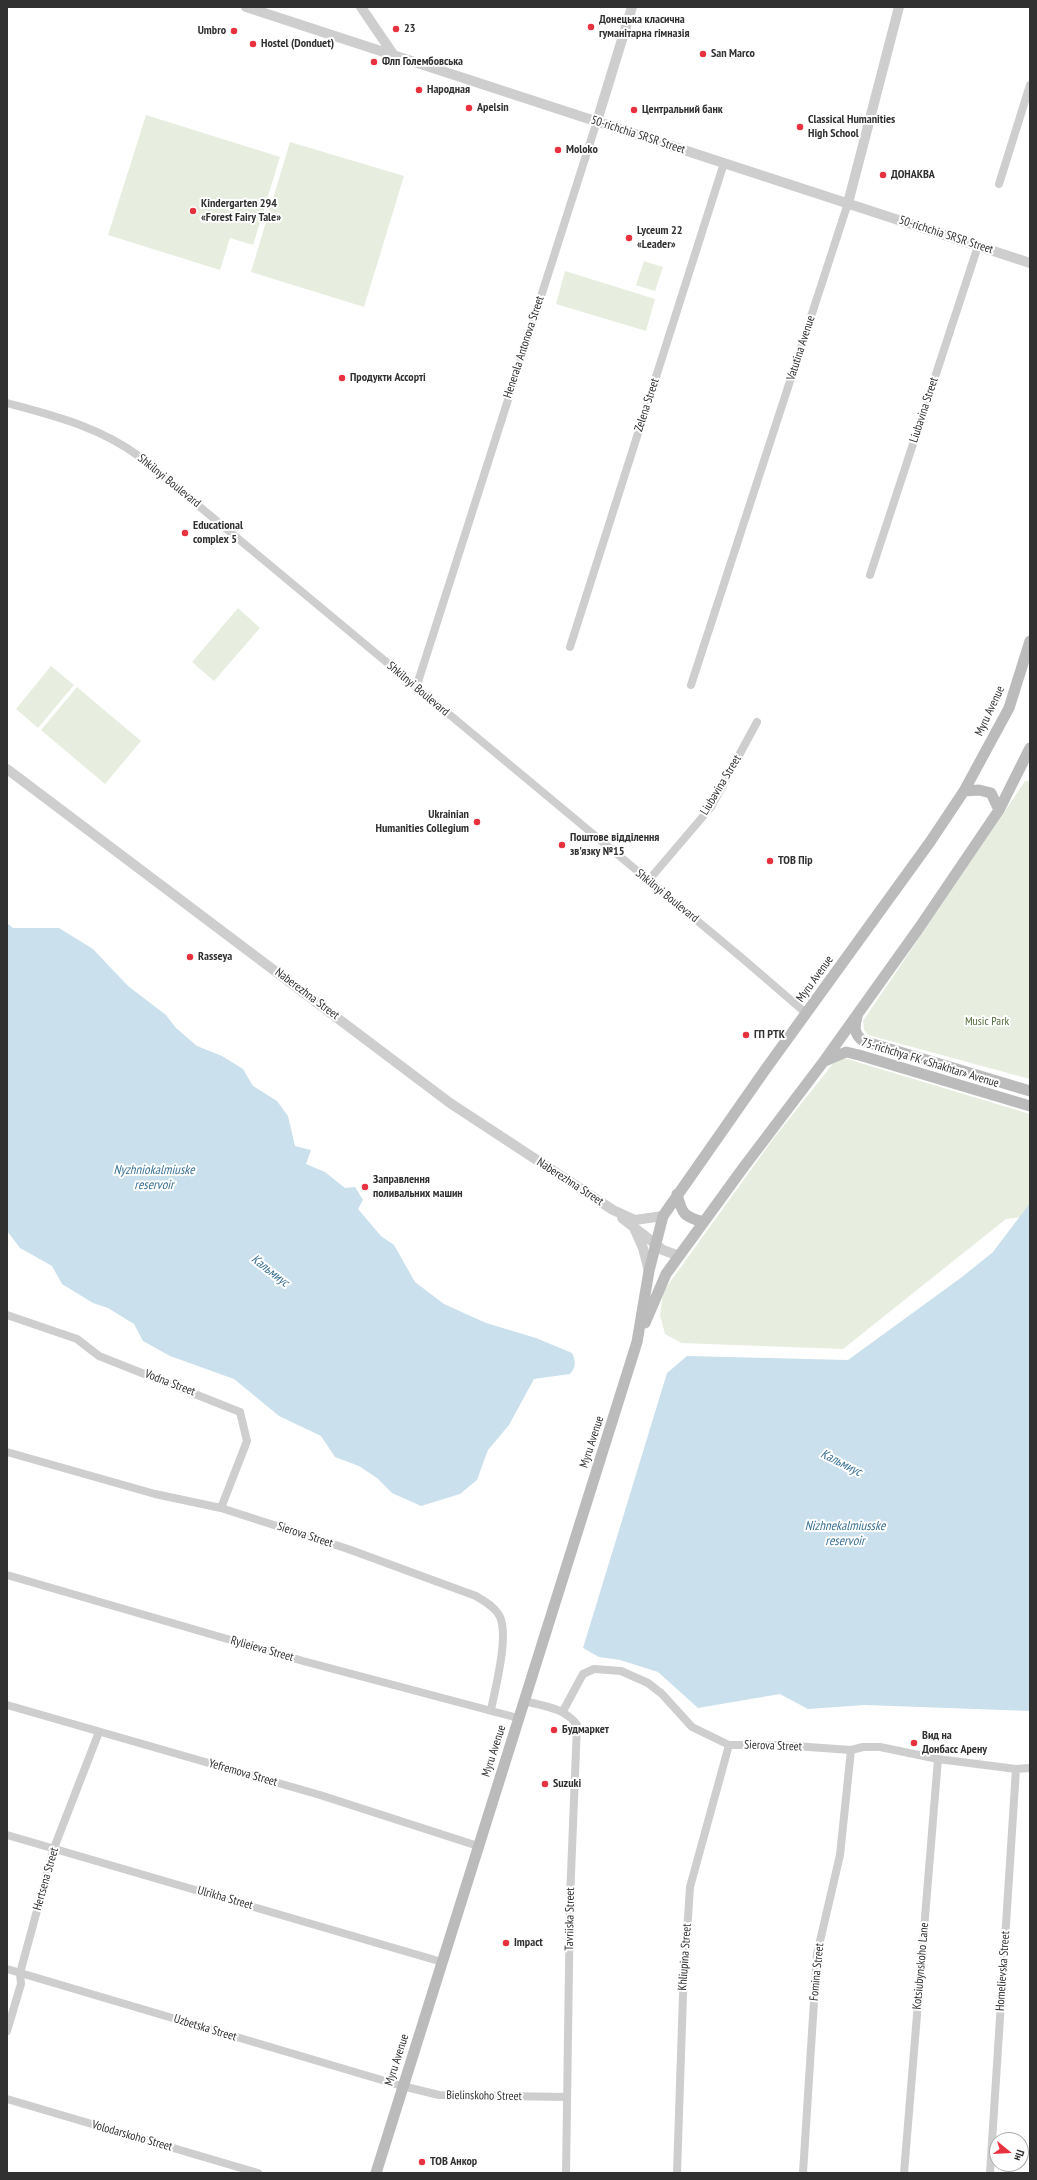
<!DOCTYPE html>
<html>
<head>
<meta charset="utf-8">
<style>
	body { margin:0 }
	#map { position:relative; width:1037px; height:2180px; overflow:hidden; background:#fff; font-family:"PT Sans Narrow",sans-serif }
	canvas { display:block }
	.frame { position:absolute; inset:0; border:8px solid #313131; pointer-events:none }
	.north { position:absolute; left:989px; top:2132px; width:40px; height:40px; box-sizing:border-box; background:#fff; border:1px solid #adadad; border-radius:50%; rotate:108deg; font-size:11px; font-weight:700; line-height:16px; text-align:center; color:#313131 }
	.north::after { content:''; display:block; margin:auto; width:14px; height:18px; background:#e93240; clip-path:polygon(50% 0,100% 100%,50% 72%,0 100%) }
</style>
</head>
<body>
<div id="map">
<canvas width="1037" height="2180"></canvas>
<div class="frame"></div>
<div class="north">Пн</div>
</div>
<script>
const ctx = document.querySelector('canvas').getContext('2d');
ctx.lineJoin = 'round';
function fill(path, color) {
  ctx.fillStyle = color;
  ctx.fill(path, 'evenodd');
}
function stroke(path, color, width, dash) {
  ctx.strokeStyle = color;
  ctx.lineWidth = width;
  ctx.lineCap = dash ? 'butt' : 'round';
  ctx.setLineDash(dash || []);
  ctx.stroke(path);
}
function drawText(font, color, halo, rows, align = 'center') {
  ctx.font = font + ' "PT Sans Narrow",sans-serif';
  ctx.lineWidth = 4;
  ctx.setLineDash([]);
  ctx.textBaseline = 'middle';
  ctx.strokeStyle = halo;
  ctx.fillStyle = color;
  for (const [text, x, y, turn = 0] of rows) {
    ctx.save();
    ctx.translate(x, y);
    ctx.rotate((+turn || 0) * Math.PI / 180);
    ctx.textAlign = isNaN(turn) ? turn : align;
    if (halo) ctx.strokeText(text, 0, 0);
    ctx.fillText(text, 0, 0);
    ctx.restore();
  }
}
fill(new Path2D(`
	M146,115L280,157L253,245L230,238L220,270L108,235Z
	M290,142L404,176L364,307L251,272Z
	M644,261L663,267L655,291L636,285Z
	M565,271L655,299L646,331L556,304Z
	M238,608L260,628L214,681L192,662Z
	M51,666L74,685L38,728L16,709Z
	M77,687L141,741L105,784L41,730Z
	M1025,781H1030V1079L868,1035L864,1030L863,1021Z
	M844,1058L1030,1114V1216L1006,1219L843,1349L681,1343L665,1334L660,1315L663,1292L773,1139L836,1060Z`), '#e7eedf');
fill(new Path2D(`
	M7,923L13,928H59L93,949L128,986L166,1015L176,1028L197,1046L222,1056L243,1069L253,1086L277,1101L288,1116L295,1146L311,1150L306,1164L325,1172L345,1188L355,1187L363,1200L358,1209L381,1236L394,1245L415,1282L444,1304L486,1323L536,1338L572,1353C576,1360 576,1368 570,1374L534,1379L509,1425L488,1450L477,1480L460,1494L421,1506L392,1493L377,1478L359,1466L335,1457L321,1436L279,1416L234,1379L170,1356L143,1341L134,1324L108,1308L93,1303L62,1284L52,1266L20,1248L7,1231Z
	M1030,1203V1711L865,1705L808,1709L780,1694L698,1708L658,1672L620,1660L599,1657L583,1648L667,1373L687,1356L848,1360L962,1277L993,1252Z`), '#cbe0ed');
stroke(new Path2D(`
	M999,184L1030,85
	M7,403C55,416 100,427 140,457L742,958L807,1014
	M870,575L978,246
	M570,647L724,163
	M691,685L848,203
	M416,688L597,121
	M648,881L711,807L757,722
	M7,1315L77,1339L99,1356L240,1412L247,1441L221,1508
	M7,1452L155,1494L221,1508L348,1549L476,1596C484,1601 494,1606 499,1615C510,1634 495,1689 491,1710
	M7,1575L303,1661L518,1718
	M524,1701C544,1706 565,1708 577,1725L570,1899L566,2173
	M7,1705L320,1795L478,1846
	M563,1711L583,1674L594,1669L621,1671L648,1683L662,1694L692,1727L729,1745H780L851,1750L863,1747H880L938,1759L1016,1769L1030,1768
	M7,1835L442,1962
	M7,1969L402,2086L439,2095L567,2097
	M7,2031L21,1984L20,1973L54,1848L99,1732
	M7,2099L258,2173
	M677,2173L683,1995L690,1887L729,1745
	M803,2173L817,1954L840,1855L851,1750
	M904,2173L938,1759
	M990,2173L1016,1769`), '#cecece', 8);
stroke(new Path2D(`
	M246,7L1030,263
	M361,7L393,54
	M597,121L632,7
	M848,203L899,7
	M7,769L450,1103L613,1210L635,1220L663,1216
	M622,1218L663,1250L679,1256
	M635,1230L643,1248L649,1271`), '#cecece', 10);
stroke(new Path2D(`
	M964,791L979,790L991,793L999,810
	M857,1017C854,1027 854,1034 863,1041L1030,1091
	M825,1061L846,1052L859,1055L1030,1106
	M677,1194C682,1214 684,1217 704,1222
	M645,1323L666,1274L743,1168L824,1061L919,928L999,810L1030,748
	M376,2173L637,1342L649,1271L663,1216L765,1070L930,842L964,791L1009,708L1030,641`), '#bbb', 11);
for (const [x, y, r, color] of [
	[591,27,4,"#e93240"],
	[396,29,4,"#e93240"],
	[234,31,4,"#e93240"],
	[253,44,4,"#e93240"],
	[703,54,4,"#e93240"],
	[374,62,4,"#e93240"],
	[419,90,4,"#e93240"],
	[469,108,4,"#e93240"],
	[634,110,4,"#e93240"],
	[800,127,4,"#e93240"],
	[558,150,4,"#e93240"],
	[883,175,4,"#e93240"],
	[193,211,4,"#e93240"],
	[629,238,4,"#e93240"],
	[342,378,4,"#e93240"],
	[185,533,4,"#e93240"],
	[477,822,4,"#e93240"],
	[562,845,4,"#e93240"],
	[770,861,4,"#e93240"],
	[190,957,4,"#e93240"],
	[746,1035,4,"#e93240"],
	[365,1187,4,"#e93240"],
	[554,1730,4,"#e93240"],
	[914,1743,4,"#e93240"],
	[545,1784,4,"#e93240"],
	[506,1943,4,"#e93240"],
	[422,2162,4,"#e93240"]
]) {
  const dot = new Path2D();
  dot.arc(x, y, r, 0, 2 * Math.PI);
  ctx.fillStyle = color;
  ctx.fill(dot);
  stroke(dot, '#fff', 1.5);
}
drawText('bold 12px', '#313131', '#fff', [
	["Донецька класична",599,20],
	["гуманітарна гімназія",599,34],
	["23",404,29],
	["Umbro",226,31,"right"],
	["Hostel (Donduet)",261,44],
	["San Marco",711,54],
	["Флп Голембовська",382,62],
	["Народная",427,90],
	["Apelsin",477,108],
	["Центральний банк",642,110],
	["Classical Humanities",808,120],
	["High School",808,134],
	["Moloko",566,150],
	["ДОНАКВА",891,175],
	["Kindergarten 294",201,204],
	["«Forest Fairy Tale»",201,218],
	["Lyceum 22",637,231],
	["«Leader»",637,245],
	["Продукти Ассорті",350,378],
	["Educational",193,526],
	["complex 5",193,540],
	["Ukrainian",469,815,"right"],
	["Humanities Collegium",469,829,"right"],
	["Поштове відділення",570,838],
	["зв'язку №15",570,852],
	["ТОВ Пір",778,861],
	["Rasseya",198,957],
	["ГП РТК",754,1035],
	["Заправлення",373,1180],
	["поливальних машин",373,1194],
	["Будмаркет",562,1730],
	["Вид на",922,1736],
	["Донбасс Арену",922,1750],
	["Suzuki",553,1784],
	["Impact",514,1943],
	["ТОВ Анкор",430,2162]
], 'left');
drawText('12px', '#313131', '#fff', [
	["50-richchia SRSR Street",638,135,18],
	["50-richchia SRSR Street",946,235,18],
	["Henerala Antonova Street",524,347,-72],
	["Vatutina Avenue",801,348,-72],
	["Zelena Street",647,405,-72],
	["Liubavina Street",924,410,-72],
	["Shkilnyi Boulevard",169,481,39],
	["Shkilnyi Boulevard",418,689,40],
	["Myru Avenue",990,711,-65],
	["Liubavina Street",721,785,-59],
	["Shkilnyi Boulevard",667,896,39],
	["Myru Avenue",815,979,-54],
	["Naberezhna Street",307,994,37],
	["75-richchya FK «Shakhtar» Avenue",930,1063,17],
	["Naberezhna Street",570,1182,33],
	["Vodna Street",170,1383,21],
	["Myru Avenue",592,1442,-72],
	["Sierova Street",305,1535,18],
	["Rylieieva Street",262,1649,16],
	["Sierova Street",773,1746,2],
	["Myru Avenue",494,1751,-72],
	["Yefremova Street",243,1773,16],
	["Hertsena Street",46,1879,-74],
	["Ulrikha Street",225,1898,16],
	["Tavriiska Street",570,1919,-89],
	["Khliupina Street",685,1957,-86],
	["Kotsiubynskoho Lane",921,1966,-85],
	["Homelievska Street",1003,1971,-86],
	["Fomina Street",817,1972,-84],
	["Uzbetska Street",205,2028,17],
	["Myru Avenue",397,2060,-72],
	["Bielinskoho Street",484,2096,1],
	["Volodarskoho Street",132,2136,16]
]);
drawText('12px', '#546e3d', '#fff', [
	["Music Park",987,1022]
]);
drawText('italic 13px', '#3c7396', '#fff', [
	["Nyzhniokalmiuske",154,1170],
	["reservoir",154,1185],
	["Кальмиус",270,1271,38],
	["Кальмиус",841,1463,27],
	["Nizhnekalmiusske",845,1526],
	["reservoir",845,1541]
]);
</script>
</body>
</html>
